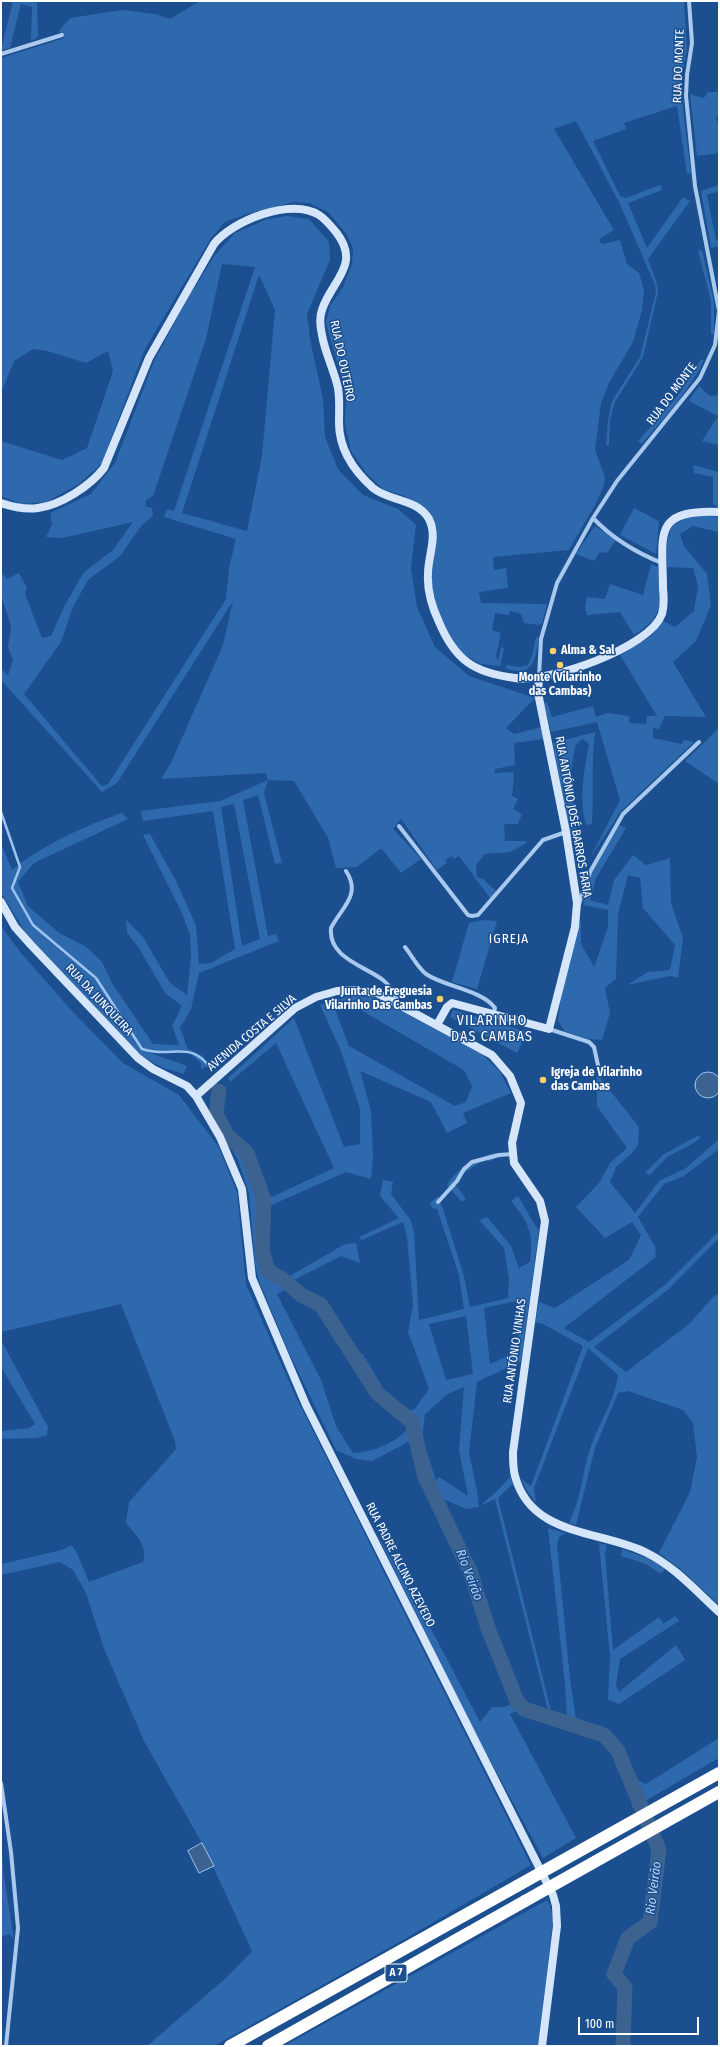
<!DOCTYPE html>
<html>
<head>
<meta charset="utf-8">
<style>
	body { margin:0 }
	#map { position:relative; width:720px; height:2047px; overflow:hidden; background:#1b4f8f; font-family:"Fira Sans Condensed",sans-serif }
	canvas { display:block }
	.frame { position:absolute; inset:0; border:2px solid #fff; pointer-events:none }
	.scale { position:absolute; left:578px; top:2017px; width:121px; height:18px; box-sizing:border-box; border:2px solid #fff; border-top:0; padding-left:5px; font-size:12px; line-height:14px; white-space:nowrap; color:#fff; -webkit-text-stroke:3px #1b4f8f; paint-order:stroke }
</style>
</head>
<body>
<div id="map">
<canvas width="720" height="2047"></canvas>
<div class="frame"></div>
<div class="scale">100 m</div>
</div>
<script>
const ctx = document.querySelector('canvas').getContext('2d');
ctx.lineJoin = 'round';
function fill(path, color) {
  ctx.fillStyle = color;
  ctx.fill(path, 'evenodd');
}
function stroke(path, color, width, dash) {
  ctx.strokeStyle = color;
  ctx.lineWidth = width;
  ctx.lineCap = dash ? 'butt' : 'round';
  ctx.setLineDash(dash || []);
  ctx.stroke(path);
}
function drawText(font, color, halo, rows, align = 'center') {
  ctx.font = font + ' "Fira Sans Condensed",sans-serif';
  ctx.lineWidth = 3;
  ctx.setLineDash([]);
  ctx.textBaseline = 'middle';
  ctx.strokeStyle = halo;
  ctx.fillStyle = color;
  for (const [text, x, y, turn = 0] of rows) {
    ctx.save();
    ctx.translate(x, y);
    ctx.rotate((+turn || 0) * Math.PI / 180);
    ctx.textAlign = isNaN(turn) ? turn : align;
    if (halo) ctx.strokeText(text, 0, 0);
    ctx.fillText(text, 0, 0);
    ctx.restore();
  }
}
fill(new Path2D(`
	M13,1H37L38,37L31,41L32,7L21,4L10,48L1,50Z
	M200,1H684L687,48L681,80V93L691,173L687,174L677,106L624,123L626,129L593,141L620,196L626,198L660,185L662,190L628,203L647,248L683,197L690,201L648,259L657,284L658,292L643,357L615,402L610,420L609,445L606,446L608,420L612,401L640,357L656,292L655,285L619,202L576,121L554,129L614,230L599,239L602,244L620,240L627,264L639,273L644,290L642,310L633,342L609,383L601,403L595,450L605,477L604,486L595,505L569,550L493,557L494,570L506,568L508,588L479,592L481,603L547,604L542,623L539,625L524,623L521,614L510,611L509,615L495,613L492,630L501,633L496,656L498,661L501,647L504,648L500,666L481,664L459,652L438,612L431,583L437,528L429,511L404,496L383,489L367,474L351,451L345,424L346,394L326,323L330,306L343,287L352,264L353,248L346,233L328,212L309,203L294,202L250,213L225,222L211,238L145,349L102,463L79,484L46,502L21,504L1,496V441L62,460L87,448L113,371L108,351L86,363L47,351L33,349L14,361L1,393V58L65,38L59,31L70,18L122,10L155,14L170,19Z
	M719,90V116L716,117L717,122H719V153L697,156L690,94L704,98L708,92H718Z
	M719,185V191L707,195L716,240L719,239V246L711,248L701,191Z
	M287,216L309,219L329,242L330,260L307,314L311,344L323,399L325,437L338,469L363,495L398,509L416,525L411,569L417,607L435,647L469,676L535,698L506,728L514,734L541,727L543,739L514,743L515,765L495,769V773L513,772L514,776L512,796L518,799L513,809L522,814L518,824H504L505,841H525L527,843L510,852L484,854L476,866L477,877L483,879L496,891L490,898L459,856L454,859L452,856L445,860L447,863L437,870L401,819L393,829L421,859L401,873L381,848L357,867L336,868L328,838L294,781L268,780L264,793L282,863L275,864L258,795L243,800L268,936L276,934L279,941L199,973L191,1009L180,1028L188,1049L203,1056L207,1066L201,1069V1063L189,1052L150,1050L148,1052L187,1066L184,1074L163,1068L140,1055L27,935L1,893V843L12,870C41,846 86,825 122,813L128,819L34,863L18,882L28,906L59,933L85,946L102,962L112,983L153,1044L179,1045L172,1026L182,1006L165,993L139,948L127,933L126,920L143,937L170,983L187,995L191,957L190,935L182,913L143,835L150,834L176,881L196,925L199,964L211,963L235,949L213,811L143,821L141,811L220,801L268,780L265,773L161,779L171,763L223,645L233,601L117,783L102,792L1,680V669L8,675L13,660L8,647L11,626L1,595V572L7,579L19,573L27,588L25,594L42,638L51,636L65,605L84,572L113,550L133,522L62,538L46,537L52,524L50,513L91,494L115,463L154,361L189,296L215,255L235,233L267,219ZM222,264L255,267L174,511L167,509L164,517L236,539L229,568L226,599L108,784L102,786L24,694L61,642L73,607L88,580L120,556L142,525L153,516L152,508L145,506L146,500L153,496L206,339ZM259,275L275,310L262,456L247,531L182,513ZM234,804L260,939L242,946L221,807Z
	M702,250L714,302V334H711V301L698,251Z
	M701,359L704,360C689,392 664,417 642,444L638,441L677,397Z
	M699,386L710,396L719,395V445L702,441L718,416L689,401Z
	M693,465L719,472V509L713,503V477L694,473Z
	M634,508L659,521L656,554L620,535Z
	M700,515L719,517V532L693,526L680,534L684,546L707,574L711,605L696,641L673,662L706,717L665,716L659,729L653,728V738L682,744L684,740L694,742L621,811L589,860L620,800L597,722L551,732L544,703L547,702L552,717L593,706L596,717L608,713L629,716V723L646,724L647,716H657L620,655L652,635L663,621L675,627L694,611L698,586L693,568L667,567C666,537 665,519 700,515Z
	M595,526L616,540L607,553L600,552L594,561L576,554Z
	M651,564L658,567C661,601 666,616 634,635L620,612L587,615L585,607L587,597L605,599L610,584L643,595Z
	M536,637L539,638C536,651 536,672 518,671C513,670 510,670 506,668V665L518,667L528,665L531,659Z
	M719,728V784L685,761Z
	M595,732C591,763 594,793 592,824L586,825C579,799 584,770 589,744L582,739L575,746L570,779L576,821V838L570,839L553,743Z
	M619,825L626,828L596,878L590,900L608,905L614,880L633,855L646,865L670,858L671,903L683,938L678,978L670,976L627,985L648,972L670,970L675,945L643,908L640,878L628,875L618,914L616,979L605,988L610,1013L602,1040L589,1039L564,1031L558,1020L561,996L581,919V944L594,967L608,927V910L583,905L591,875Z
	M483,920L497,921L477,989L452,982L469,923Z
	M1,926L21,953L72,1011L123,1063L179,1095L218,1146L237,1192L246,1284L296,1397L531,1865L410,1936L214,2046H147L227,1977L252,1951L202,1843L145,1743L104,1649L86,1593L73,1570L60,1562L1,1575V1564L62,1550L71,1545L76,1551L89,1582L143,1562C148,1546 136,1535 126,1523L129,1502L176,1449L175,1441L121,1304L1,1332Z
	M352,995L377,998L482,1054L500,1072L511,1093L463,1113L467,1123L447,1133L431,1102L360,1071L371,1111L373,1158L371,1179L346,1172L267,1207L268,1259L276,1273L288,1277L345,1244L356,1243L360,1263L341,1256L292,1281L306,1295L330,1308L354,1348L346,1352L321,1314L300,1301L287,1289L277,1294L321,1380L336,1426L353,1453C373,1452 395,1443 408,1429L406,1421L376,1397L355,1356L362,1353L385,1391L406,1410H414L429,1389L408,1332L413,1305L407,1237L403,1222L362,1240L359,1237L399,1218L380,1196L383,1180L393,1182L391,1194L410,1219L414,1232L419,1320L464,1309L459,1275L437,1209L432,1208L430,1203L438,1196L442,1206L464,1276L470,1307L508,1298L509,1279L504,1248L479,1220L487,1217L511,1246L519,1268L530,1262C534,1233 529,1223 511,1201L518,1196C525,1206 532,1223 539,1230L521,1361L477,1382L469,1452L477,1491L479,1507L496,1492L510,1477L513,1484L498,1498L551,1711L567,1717L565,1684L548,1528L565,1533L559,1537L557,1544L570,1679L576,1720L606,1731L621,1751L633,1778L646,1784L719,1738V1758L633,1808L616,1755L600,1738L517,1711L510,1714L576,1838L543,1858L473,1729L375,1530L429,1625L480,1722L492,1707H505L514,1702L485,1629L467,1574L424,1485L414,1446L408,1442L372,1461L356,1459L336,1450L289,1353L259,1281L255,1264L249,1193L238,1160L213,1115L210,1105L211,1095L219,1085L223,1086L224,1090L220,1102L222,1114L237,1140L251,1150L267,1198L274,1196L334,1168L276,1043L230,1082L228,1078L294,1018L344,1147L360,1144V1109L341,1051L320,1005ZM332,1001L352,1005L464,1070L472,1086L466,1102L455,1106L349,1046ZM521,1300L523,1302L515,1353L490,1364L484,1308ZM466,1316L473,1374L446,1380L429,1324ZM464,1387L459,1450L468,1496L439,1477L436,1480L422,1438L425,1414L448,1394ZM444,1499L466,1509L478,1507L495,1499L548,1710L519,1700L492,1630L475,1573Z
	M453,1010L528,1032L517,1053L450,1017Z
	M597,1074L639,1127L638,1145L632,1153L616,1167L610,1182L635,1213L659,1181L686,1168L719,1139V1149L684,1176L664,1184L638,1217L655,1246L656,1257L564,1328L589,1342L666,1284L719,1231V1238L669,1289L594,1347L626,1372L689,1324L713,1297L719,1293V1605L684,1572L659,1553L690,1492L697,1457L693,1423L683,1410L628,1391L618,1393L595,1448L576,1525L569,1523C581,1499 582,1474 590,1449C598,1424 615,1401 618,1375L588,1348L534,1488L536,1503L527,1491L521,1479L531,1486L583,1346L543,1324L535,1322L539,1302L555,1308L629,1260L641,1235L632,1222L605,1238L576,1207L599,1183L610,1163L627,1148L597,1106Z
	M697,1136L701,1137L694,1143L667,1157L650,1175L645,1173L663,1155Z
	M493,1153L501,1154L491,1161L484,1160L461,1175L454,1183L466,1199L462,1202L447,1185C458,1167 475,1160 493,1153Z
	M1,1340L48,1427L47,1435L37,1438L1,1439V1431L29,1428L35,1424L1,1367Z
	M599,1543L607,1545L605,1554L613,1650L659,1617L663,1624L675,1616L679,1621L620,1659L616,1685L619,1692L676,1645L685,1660L619,1704L608,1700L610,1657Z
	M622,1549L647,1558L665,1568L661,1574L646,1564L621,1556Z
	M1,1840L4,1876L14,1940L10,1934L1,1937Z
	M547,1900L550,1905L553,1920L538,2046H284Z`), '#2e69ad');
const water = new Path2D(`
	M695 1085a13 13 0 1 1 26 0a13 13 0 1 1-26 0Z
	M202,1843L214,1866L199,1873L188,1851Z`);
fill(water, '#3c6290');
stroke(water, '#9cc4f0', 1);
stroke(new Path2D(`
	M1,812L20,867L12,888L33,925L96,978L142,1049C171,1059 191,1039 211,1069`), '#9cc4f0', 2.5);
stroke(new Path2D(`
	M219,1091L216,1114L227,1135L247,1153L264,1200L262,1250L268,1271L284,1280L301,1295L321,1305L377,1393L412,1422L425,1477L470,1571L488,1628L517,1701L524,1709L604,1735L618,1751L659,1850L650,1922L628,1938L614,1974L625,1987L623,2046`), '#3c6290', 15);
stroke(new Path2D(`
	M1,54L62,35
	M593,518C611,537 637,553 662,563
	M539,677L541,639L557,583L593,518L617,481L700,378L715,345L719,311L695,186L686,96L687,75L692,43L689,1
	M399,826L468,915L472,916L478,915L543,840L566,832
	M346,871C362,895 341,908 331,928C328,958 365,966 383,980C391,986 395,995 399,1004
	M579,904L590,872L623,814L699,742
	M405,947C412,956 418,968 426,974C445,987 482,990 495,1008L493,1014
	M549,1029L589,1042L594,1047L599,1070
	M438,1202L457,1181L464,1169L472,1162L499,1155L513,1154
	M1,1783L11,1852L18,1928L6,2046`), '#a9c9ee', 4);
stroke(new Path2D(`
	M1,503C13,507 25,510 38,508C61,505 90,486 104,468L149,358L214,244C232,221 291,197 319,215C325,219 331,226 336,232C362,265 331,281 322,310C319,318 320,326 322,335C325,353 334,370 338,388C340,400 339,411 339,423C339,449 354,471 373,488C390,502 417,498 429,519C438,537 428,555 428,574C427,591 432,607 439,622C455,660 474,673 515,678C548,683 650,648 662,614C664,606 664,597 663,589C663,536 651,509 719,512
	M1,902L15,927L31,945L138,1058L153,1069L187,1086L196,1096L220,1137L242,1189L252,1278L306,1405L553,1895L556,1906L557,1926L542,2046
	M437,1025L447,1007L452,1003L549,1029L575,927L577,903L566,832L538,693L539,677
	M196,1096L295,1008L316,997L337,991L354,990L377,993L492,1055L510,1076L521,1103L512,1143L514,1163L540,1201L545,1221L513,1452C513,1459 513,1469 515,1476C531,1537 601,1530 647,1553C675,1567 696,1591 719,1612`), '#d6e6fa', 8);
stroke(new Path2D(`
	M230,2046L517,1886
	M268,2046L525,1901`), '#fff', 12);
stroke(new Path2D(`
	M517,1886L719,1773
	M525,1901L719,1792`), '#fff', 12);
for (const [x, y, r, color] of [
	[553,651,4,"#ffd166"],
	[560,665,4,"#ffd166"],
	[440,999,4,"#ffd166"],
	[543,1080,4,"#ffd166"]
]) {
  const dot = new Path2D();
  dot.arc(x, y, r, 0, 2 * Math.PI);
  ctx.fillStyle = color;
  ctx.fill(dot);
  stroke(dot, '#1b4f8f', 1.5);
}
for (const [x, y, w] of [
	[396,1973,22]
]) {
  const box = new Path2D();
  box.roundRect(x - w / 2, y - 9, w, 18, 3);
  ctx.fillStyle = '#1b4f8f';
  ctx.fill(box);
  stroke(box, '#fff', 1);
}
drawText('bold 11px', '#fff', null, [
	["A 7",396,1973]
]);
drawText('12px', '#fff', '#1b4f8f', [
	["RUA DO MONTE",679,66,-88],
	["RUA DO OUTEIRO",342,361,78],
	["RUA DO MONTE",672,394,-53],
	["RUA ANTÓNIO JOSÉ BARROS FARIA",573,817,80],
	["RUA DA JUNQUEIRA",99,1000,47],
	["AVENIDA COSTA E SILVA",252,1033,-40],
	["RUA ANTÓNIO VINHAS",515,1351,-82],
	["RUA PADRE ALCINO AZEVEDO",400,1565,63]
]);
drawText('bold 12px', '#fff', '#1b4f8f', [
	["Alma & Sal",561,651],
	["Monte (Vilarinho",560,678,"center"],
	["das Cambas)",560,692,"center"],
	["Junta de Freguesia",432,992,"right"],
	["Vilarinho Das Cambas",432,1006,"right"],
	["Igreja de Vilarinho",551,1073],
	["das Cambas",551,1087]
], 'left');
ctx.letterSpacing = '1px';
drawText('13px', '#fff', '#1b4f8f', [
	["IGREJA",509,939]
]);
ctx.letterSpacing = '0px';
drawText('italic 13px', '#b5d3f5', '#1b4f8f', [
	["Rio Veirão",469,1575,69],
	["Rio Veirão",654,1888,-83]
]);
ctx.letterSpacing = '1px';
drawText('14px', '#fff', '#1b4f8f', [
	["VILARINHO",492,1021],
	["DAS CAMBAS",492,1037]
]);
ctx.letterSpacing = '0px';
</script>
</body>
</html>
